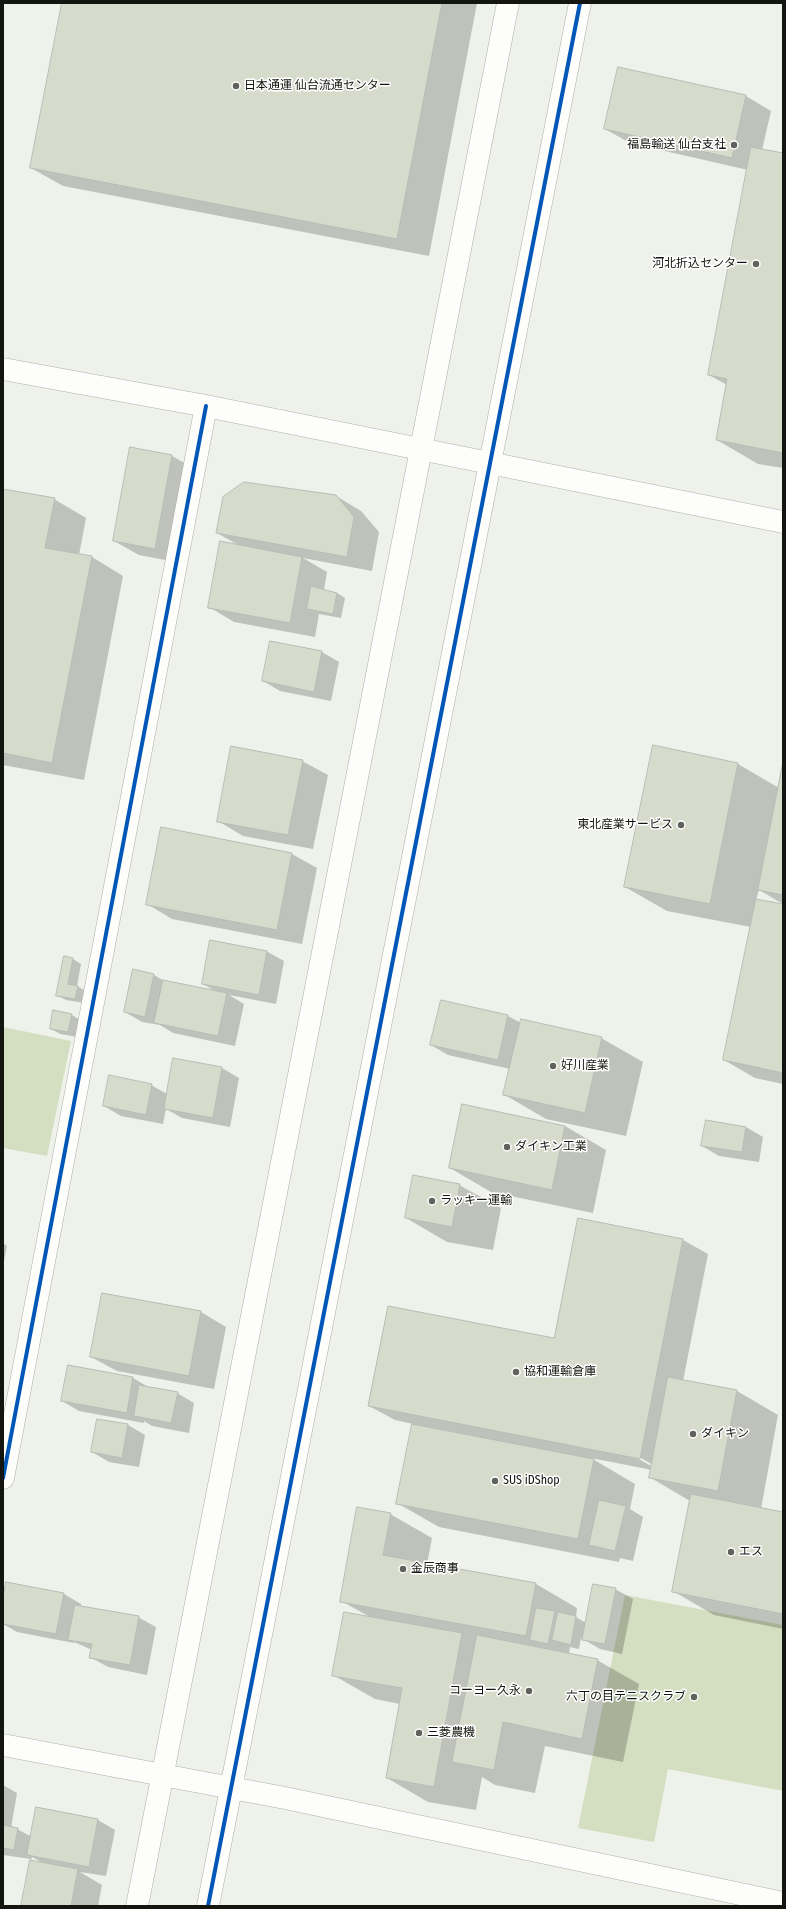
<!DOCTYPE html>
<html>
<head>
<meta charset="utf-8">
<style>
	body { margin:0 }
	#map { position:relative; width:786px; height:1909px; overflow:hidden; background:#eff2ea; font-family:"Fira Sans Condensed",sans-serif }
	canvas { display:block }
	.frame { position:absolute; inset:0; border:4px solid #131510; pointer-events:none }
</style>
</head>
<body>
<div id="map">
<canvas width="786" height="1909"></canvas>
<div class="frame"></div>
</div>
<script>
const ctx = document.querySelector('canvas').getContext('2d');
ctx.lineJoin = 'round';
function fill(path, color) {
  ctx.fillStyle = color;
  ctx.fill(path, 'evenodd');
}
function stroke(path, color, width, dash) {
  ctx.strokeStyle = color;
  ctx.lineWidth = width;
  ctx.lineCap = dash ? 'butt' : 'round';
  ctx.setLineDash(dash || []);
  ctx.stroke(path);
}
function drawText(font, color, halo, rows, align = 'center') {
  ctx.font = font + ' "Fira Sans Condensed","Noto Sans JP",sans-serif';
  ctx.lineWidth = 3;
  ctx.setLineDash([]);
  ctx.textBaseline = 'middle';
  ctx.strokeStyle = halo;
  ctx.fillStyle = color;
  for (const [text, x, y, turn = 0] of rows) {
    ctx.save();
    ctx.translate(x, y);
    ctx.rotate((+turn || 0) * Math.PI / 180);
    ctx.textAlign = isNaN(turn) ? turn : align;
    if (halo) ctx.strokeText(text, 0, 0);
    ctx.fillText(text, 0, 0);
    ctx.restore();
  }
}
fill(new Path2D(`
	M3,1027L71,1041L47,1156L3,1148Z
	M625,1595L783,1625V1791L668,1769L654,1842L578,1828Z`), '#d4dec0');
fill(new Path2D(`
	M63,3H477L429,256L63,186L31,168Z
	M746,96L771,111L762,150L783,154V468L758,464L717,440L727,385L709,375L748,170L630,143L605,129Z
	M131,448L172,456L197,470L181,563L139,555L114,541Z
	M3,490L54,499L86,518L79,555L92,557L123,576L84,780L3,765Z
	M336,496L361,511L379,532L372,571L303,558L327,572L324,590L337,593L345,598L341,618L319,614L315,637L234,622L209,607L240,546L217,533Z
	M322,652L339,662L331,701L280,691L263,681Z
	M302,761L328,775L313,849L243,836L218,821Z
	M738,764L779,788L783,767V904L759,890L756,900L783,905V1084L755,1078L724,1060L751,927L667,911L625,887Z
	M161,829L292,854L317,868L302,944L172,919L147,904Z
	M266,951L284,961L276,1004L229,995L244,1004L235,1046L173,1033L160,1025L142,1022L125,1012L133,970L154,975L166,982L217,992L203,984Z
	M73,959L81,964L77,986L86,991L84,1003L66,1000L57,995Z
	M441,1001L508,1016L521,1023L601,1038L643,1062L626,1136L546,1119L505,1095L510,1069L448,1055L431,1045Z
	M72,1015L80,1020L77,1037L60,1034L51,1029Z
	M174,1059L222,1068L239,1078L230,1127L182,1118L166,1109L163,1124L121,1116L104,1106L151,1085L167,1094Z
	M463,1105L565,1126L606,1150L593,1213L491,1192L450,1168Z
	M746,1127L763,1137L759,1162L719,1156L702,1146Z
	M459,1185L501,1208L493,1250L447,1242L406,1218Z
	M683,1240L708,1254L683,1381L737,1391L778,1415L761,1509L783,1513V1629L714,1615L673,1591L690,1501L651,1478L652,1470L591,1458L635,1484L630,1509L643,1517L633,1561L620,1558L619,1562L439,1527L397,1503L413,1424L395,1420L369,1406L555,1339ZM636,1455L653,1465V1467L635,1457Z
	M3,1243L7,1246L3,1266Z
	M103,1294L201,1312L226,1327L214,1389L117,1371L91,1357Z
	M68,1366L133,1378L150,1388L177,1393L194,1403L189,1433L152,1426L144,1421V1423L79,1411L62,1401Z
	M128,1425L145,1435L139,1467L109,1462L92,1452Z
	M390,1514L432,1538L427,1564L536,1584L577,1608L576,1617L586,1623L615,1589L633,1599L622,1654L600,1649L581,1638L579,1649L570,1647L569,1654L597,1660L639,1684L623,1762L545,1746L535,1793L495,1785L482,1777L476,1810L428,1802L387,1778L400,1704L375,1699L333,1675L370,1617L341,1601Z
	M7,1583L64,1594L81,1604V1607L138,1617L156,1627L147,1675L108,1667L90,1657L92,1650L74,1642V1643L17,1632L3,1624V1604Z
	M3,1785L17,1793L11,1828L17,1829L32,1837L98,1820L115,1830L106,1876L80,1872L102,1885L98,1906H22L31,1859L3,1855ZM32,1857L43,1863L31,1861Z`), '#0003');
const building = new Path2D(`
	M62,3H442L397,239L30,168Z
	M618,67L746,95L732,158L604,129Z
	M751,147L783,153V453L716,440L727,379L708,375Z
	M130,447L172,455L155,549L113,541Z
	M244,482L336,495L354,517L347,557L216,533L223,497Z
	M3,489L55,498L45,548L92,556L52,763L3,753Z
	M220,541L302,557L290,623L208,608Z
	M311,586L337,593L333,614L307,609Z
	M270,641L322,651L314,692L262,681Z
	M653,745L738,763L710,904L624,887Z
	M231,746L303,760L288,835L217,822Z
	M783,762V895L758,890Z
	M161,827L292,853L277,930L146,905Z
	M756,899L783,904V1073L723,1060Z
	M210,940L267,951L259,995L202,984Z
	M64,956L73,958L68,984L78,986L75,999L56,996Z
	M133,969L154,974L145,1017L124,1012Z
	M163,980L227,993L218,1036L154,1023Z
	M441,1000L508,1015L498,1060L430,1045Z
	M53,1010L72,1014L68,1032L50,1029Z
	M521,1019L602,1037L585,1113L503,1095Z
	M173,1058L222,1067L213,1118L164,1109Z
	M109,1075L152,1084L146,1115L103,1106Z
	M462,1104L565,1126L552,1190L449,1168Z
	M706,1120L746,1127L742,1152L701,1146Z
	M413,1175L460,1184L452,1227L405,1218Z
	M578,1218L683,1239L640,1459L368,1406L388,1306L554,1338Z
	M102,1293L201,1311L189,1376L90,1357Z
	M68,1365L133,1377L127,1413L61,1401Z
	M668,1377L737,1390L718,1491L649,1478Z
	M139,1385L178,1392L171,1423L134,1416Z
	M97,1419L128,1424L122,1458L91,1452Z
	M412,1424L594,1459L578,1539L396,1504Z
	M691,1494L783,1512V1614L672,1592Z
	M599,1500L626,1506L615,1551L589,1545Z
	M357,1507L391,1513L383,1555L536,1583L526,1636L340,1602Z
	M6,1582L64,1593L56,1634L3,1624V1598Z
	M593,1584L616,1588L605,1644L582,1640Z
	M75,1605L139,1616L130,1665L89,1658L92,1644L68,1640Z
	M536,1608L555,1611L548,1644L530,1640Z
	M344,1612L462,1633L434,1787L386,1778L402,1688L332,1676Z
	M558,1612L576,1616L571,1645L552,1640Z
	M477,1635L598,1659L582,1739L503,1722L494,1770L452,1762Z
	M36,1807L98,1819L89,1867L27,1855Z
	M3,1825L18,1828L14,1850L3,1848Z
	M30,1860L78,1869L71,1906H21Z`);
fill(building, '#d7dbcc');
stroke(building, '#b9bbb5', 1);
const minor = new Path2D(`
	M3,369L206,406L783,522
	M3,1478L206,406
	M3,1745L285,1798L783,1903
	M137,1906L508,3
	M208,1906L580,3`);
stroke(minor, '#afb1ab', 23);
stroke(minor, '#fdfdfc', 22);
stroke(new Path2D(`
	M3,1478L206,406
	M208,1906L580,3`), '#0057b8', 4);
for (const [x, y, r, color] of [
	[236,86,4,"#60625c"],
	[734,145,4,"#60625c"],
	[756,264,4,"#60625c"],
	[681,825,4,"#60625c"],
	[553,1066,4,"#60625c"],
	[507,1147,4,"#60625c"],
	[432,1201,4,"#60625c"],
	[516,1372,4,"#60625c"],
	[693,1434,4,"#60625c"],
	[495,1481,4,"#60625c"],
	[731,1552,4,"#60625c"],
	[403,1569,4,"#60625c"],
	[529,1691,4,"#60625c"],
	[694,1697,4,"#60625c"],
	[419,1733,4,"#60625c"]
]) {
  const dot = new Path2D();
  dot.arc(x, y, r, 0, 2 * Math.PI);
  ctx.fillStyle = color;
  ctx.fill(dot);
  stroke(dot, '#fff', 1.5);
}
drawText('12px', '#131510', '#fff', [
	["日本通運 仙台流通センター",244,86],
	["福島輸送 仙台支社",726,145,"right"],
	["河北折込センター",748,264,"right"],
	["東北産業サービス",673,825,"right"],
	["好川産業",561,1066],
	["ダイキン工業",515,1147],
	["ラッキー運輸",440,1201],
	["協和運輸倉庫",524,1372],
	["ダイキン",701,1434],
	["SUS iDShop",503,1481],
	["エス",739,1552],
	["金辰商事",411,1569],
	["コーヨー久永",521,1691,"right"],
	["六丁の目テニスクラブ",686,1697,"right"],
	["三菱農機",427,1733]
], 'left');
</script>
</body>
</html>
